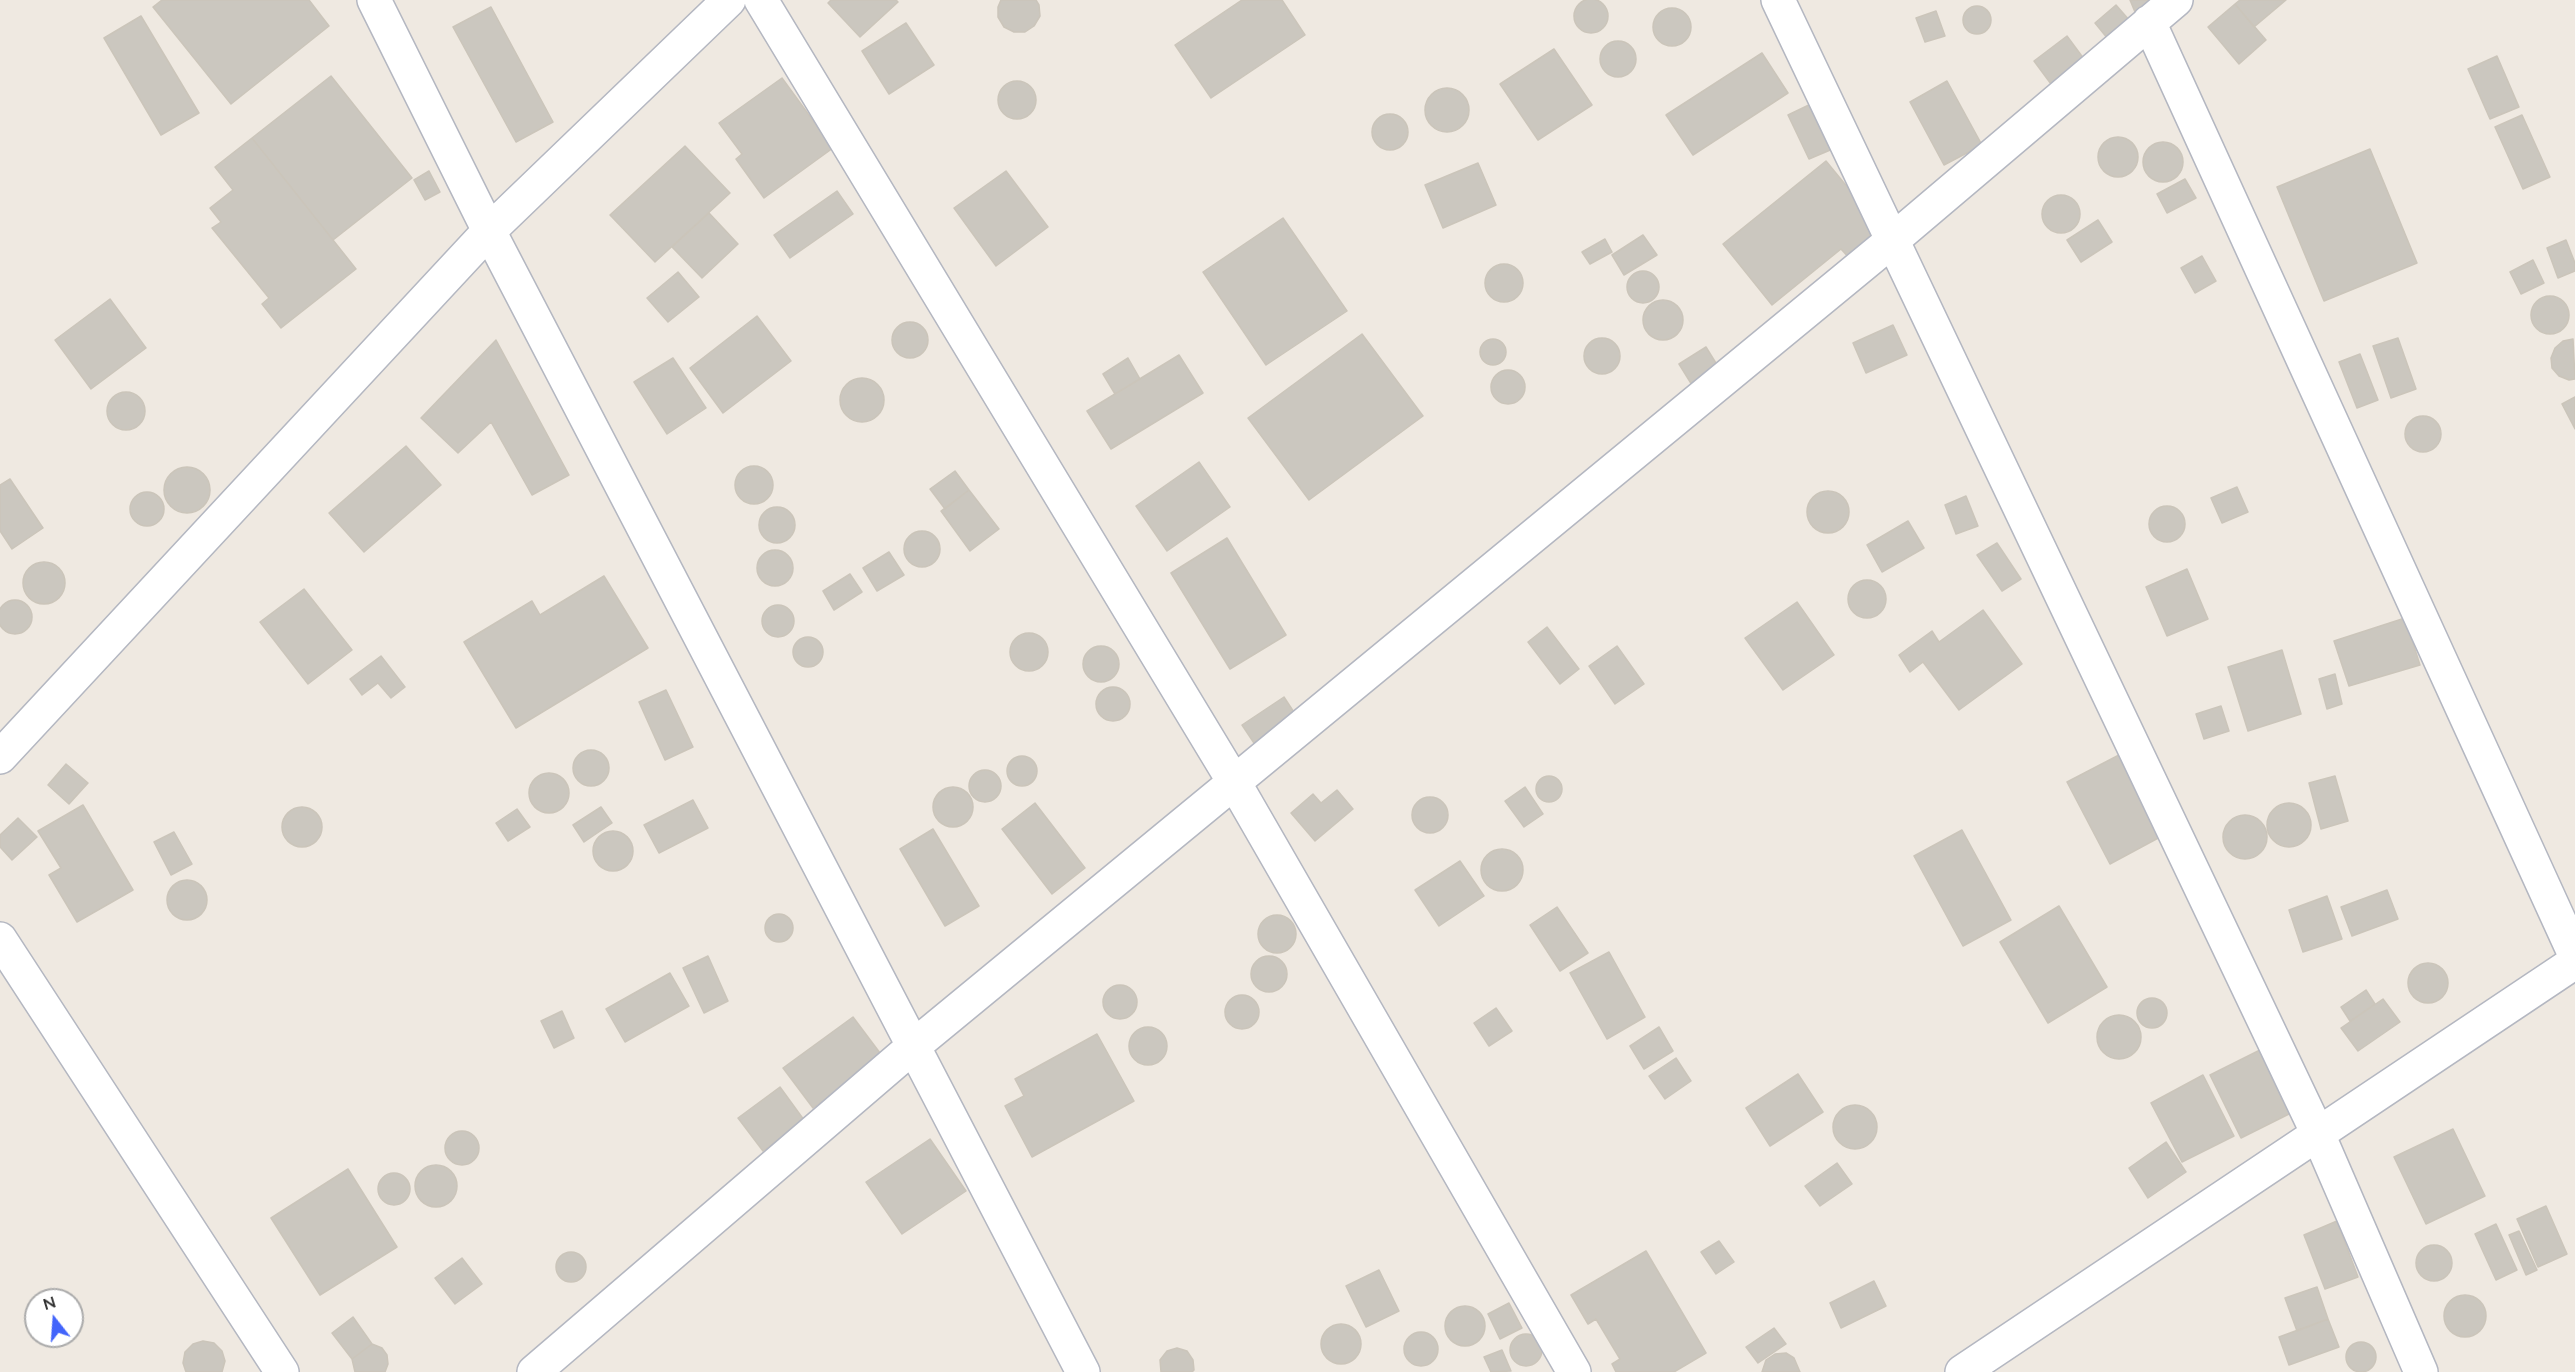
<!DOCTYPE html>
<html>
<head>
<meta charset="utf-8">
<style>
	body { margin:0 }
	#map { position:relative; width:2575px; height:1372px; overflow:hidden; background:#efe9e1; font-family:Lato,sans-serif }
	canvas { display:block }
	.north { position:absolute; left:24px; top:1288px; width:60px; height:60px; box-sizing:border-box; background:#fff; border:2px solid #ababab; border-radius:50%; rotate:343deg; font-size:16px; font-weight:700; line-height:24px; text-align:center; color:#2e2e2e }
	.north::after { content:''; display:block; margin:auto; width:21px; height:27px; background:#4264fb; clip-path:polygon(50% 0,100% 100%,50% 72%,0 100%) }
</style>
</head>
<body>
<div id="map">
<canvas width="2575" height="1372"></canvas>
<div class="north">N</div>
</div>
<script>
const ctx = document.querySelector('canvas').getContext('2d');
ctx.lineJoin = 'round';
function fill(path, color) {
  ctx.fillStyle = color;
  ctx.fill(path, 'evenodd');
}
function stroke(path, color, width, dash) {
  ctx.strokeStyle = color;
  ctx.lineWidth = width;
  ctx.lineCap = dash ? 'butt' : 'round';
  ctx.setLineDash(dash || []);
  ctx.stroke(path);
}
const building = new Path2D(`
	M1574 16a17 17 0 1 1 34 0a17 17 0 1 1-34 0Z
	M162,0H309L329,26L231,104L153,7Z
	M831,0H896L898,2L860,37L828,3Z
	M1001,0H1036L1039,5L1040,16L1034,26L1025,32H1014L1004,27L998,17V7Z
	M1242,0H1282L1305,35L1211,98L1175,45Z
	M2130,0H2162L2135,12Z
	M2240,0H2286L2254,27L2235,4Z
	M2235,4L2266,40L2239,64L2208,27Z
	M2116,5L2130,21L2108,39L2095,23Z
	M1963 20a14 14 0 1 1 28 0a14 14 0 1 1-28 0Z
	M491,7L553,122L516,142L453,27Z
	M1653 27a19 19 0 1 1 38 0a19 19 0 1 1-38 0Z
	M1936,11L1945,36L1925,42L1916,18Z
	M141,16L199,113L161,135L104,38Z
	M906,23L934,65L889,94L862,51Z
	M2067,36L2084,59L2051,84L2034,61Z
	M1600 59a18 18 0 1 1 36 0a18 18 0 1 1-36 0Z
	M1554,49L1592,105L1538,140L1500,84Z
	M1762,53L1788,93L1693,155L1666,115Z
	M2497,56L2519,107L2490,119L2468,69Z
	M331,76L412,178L333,240L252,138Z
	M782,78L833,148L764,198L736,159L742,154L719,123Z
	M998 100a19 19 0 1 1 38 0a19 19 0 1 1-38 0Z
	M1947,81L1982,145L1944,165L1910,102Z
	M1425 110a22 22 0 1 1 44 0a22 22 0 1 1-44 0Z
	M1813,103L1835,148L1809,159L1788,115Z
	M1372 132a18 18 0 1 1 36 0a18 18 0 1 1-36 0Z
	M2522,115L2550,177L2523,189L2495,127Z
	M2098 157a20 20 0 1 1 40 0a20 20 0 1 1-40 0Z
	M252,138L356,269L281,328L262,304L269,298L212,228L221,222L210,208L233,190L215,167Z
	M2143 162a20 20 0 1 1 40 0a20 20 0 1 1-40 0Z
	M685,146L730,193L655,262L610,215Z
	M2370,149L2417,263L2324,301L2277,187Z
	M1826,161L1885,233L1851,260L1841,249L1772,305L1723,244Z
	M1478,163L1496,205L1443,228L1425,185Z
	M429,171L440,192L425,200L414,180Z
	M1006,171L1048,227L996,266L954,208Z
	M2185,179L2196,198L2167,213L2157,194Z
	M837,191L853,214L790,258L774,235Z
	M2042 214a19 19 0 1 1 38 0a19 19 0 1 1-38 0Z
	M709,213L738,244L702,278L672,247Z
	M1283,218L1347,311L1266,365L1203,272Z
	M2098,220L2112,242L2081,262L2067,240Z
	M1643,235L1657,255L1624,275L1612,255Z
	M1605,239L1612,252L1590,264L1582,252Z
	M2566,240L2575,263V271L2558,278L2547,248Z
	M2202,256L2216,281L2195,293L2181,268Z
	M2533,260L2544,283L2521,294L2510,272Z
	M1485 283a19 19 0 1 1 38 0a19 19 0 1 1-38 0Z
	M1627 287a16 16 0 1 1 32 0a16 16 0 1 1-32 0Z
	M678,272L699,297L668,322L647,298Z
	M2531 315a19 19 0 1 1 38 0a19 19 0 1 1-38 0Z
	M110,299L146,348L91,389L55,340Z
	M1643 320a20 20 0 1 1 40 0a20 20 0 1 1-40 0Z
	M757,316L791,361L723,413L690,368Z
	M892 340a18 18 0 1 1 36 0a18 18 0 1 1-36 0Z
	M1893,325L1907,355L1866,373L1853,343Z
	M1362,334L1423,416L1309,500L1248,418Z
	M1584 356a18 18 0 1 1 36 0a18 18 0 1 1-36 0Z
	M2398,338L2416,389L2391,398L2373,346Z
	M1480 352a13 13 0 1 1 26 0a13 13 0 1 1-26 0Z
	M2573,339L2575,379L2569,380L2559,376L2552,368L2551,358L2555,348L2563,341Z
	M496,340L569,475L532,495L491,422L458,453L421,418Z
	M1706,347L1719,368L1692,385L1679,364Z
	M2360,354L2378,400L2357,408L2339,362Z
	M1179,355L1203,393L1111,449L1087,411Z
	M673,358L706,408L667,434L634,382Z
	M1128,358L1140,379L1115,394L1103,374Z
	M1491 387a17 17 0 1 1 34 0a17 17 0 1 1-34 0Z
	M840 400a22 22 0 1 1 44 0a22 22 0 1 1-44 0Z
	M107 411a19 19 0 1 1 38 0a19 19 0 1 1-38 0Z
	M2575,397V429L2562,404Z
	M2405 434a18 18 0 1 1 36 0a18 18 0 1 1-36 0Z
	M406,446L441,485L364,552L329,513Z
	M1199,462L1230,507L1167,551L1136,506Z
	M735 485a19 19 0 1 1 38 0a19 19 0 1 1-38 0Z
	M164 490a23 23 0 1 1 46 0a23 23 0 1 1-46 0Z
	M955,471L969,490L945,509L930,489Z
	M10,479L43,528L12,549L0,531V485Z
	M2237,487L2248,512L2222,523L2211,498Z
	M969,490L999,529L970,551L941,511Z
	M1807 512a21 21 0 1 1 42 0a21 21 0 1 1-42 0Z
	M130 509a17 17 0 1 1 34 0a17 17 0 1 1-34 0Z
	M1966,496L1978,526L1956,534L1945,505Z
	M2149 524a18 18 0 1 1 36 0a18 18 0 1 1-36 0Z
	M759 525a18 18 0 1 1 36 0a18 18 0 1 1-36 0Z
	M1908,521L1924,548L1882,572L1867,545Z
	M904 549a18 18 0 1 1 36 0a18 18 0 1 1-36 0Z
	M1227,538L1286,635L1230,669L1171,573Z
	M1997,543L2021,579L2002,591L1977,555Z
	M757 568a18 18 0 1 1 36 0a18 18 0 1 1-36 0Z
	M889,552L904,575L877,591L863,568Z
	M23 583a21 21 0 1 1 42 0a21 21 0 1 1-42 0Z
	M2187,569L2208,619L2167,636L2146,587Z
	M850,574L862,592L834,610L823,591Z
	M604,576L648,648L516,728L464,642L532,601L540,615Z
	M1848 599a19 19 0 1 1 38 0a19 19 0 1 1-38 0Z
	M304,589L352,650L308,684L260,622Z
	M-2 617a17 17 0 1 1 34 0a17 17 0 1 1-34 0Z
	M1797,602L1834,655L1783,690L1745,638Z
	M762 621a16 16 0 1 1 32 0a16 16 0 1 1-32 0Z
	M1983,610L2022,664L1959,710L1923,662L1910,672L1899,655L1932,631L1939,642Z
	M2405,618L2420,665L2349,686L2334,641Z
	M1547,627L1579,669L1560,684L1528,642Z
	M1010 652a19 19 0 1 1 38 0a19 19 0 1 1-38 0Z
	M793 652a15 15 0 1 1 30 0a15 15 0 1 1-30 0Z
	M1083 664a18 18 0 1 1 36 0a18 18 0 1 1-36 0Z
	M1617,646L1644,684L1615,704L1589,666Z
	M2282,650L2301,714L2248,731L2228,667Z
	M381,656L405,687L391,698L378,683L362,695L350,679Z
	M2335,674L2342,704L2327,709L2319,679Z
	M1096 704a17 17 0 1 1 34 0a17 17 0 1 1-34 0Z
	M666,690L693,747L665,760L639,702Z
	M1284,697L1301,723L1260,752L1242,725Z
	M2221,706L2229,731L2204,739L2196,714Z
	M573 768a18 18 0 1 1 36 0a18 18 0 1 1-36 0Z
	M2119,755L2162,836L2110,864L2067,782Z
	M1007 771a15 15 0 1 1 30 0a15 15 0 1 1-30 0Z
	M66,764L88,783L69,804L48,785Z
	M969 786a16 16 0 1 1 32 0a16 16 0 1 1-32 0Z
	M529 793a20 20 0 1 1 40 0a20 20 0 1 1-40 0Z
	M1536 789a13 13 0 1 1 26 0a13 13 0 1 1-26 0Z
	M2335,776L2348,821L2321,829L2309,783Z
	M933 807a20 20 0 1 1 40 0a20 20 0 1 1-40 0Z
	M1525,787L1543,814L1524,827L1505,801Z
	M1337,790L1353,809L1315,841L1291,813L1313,794L1321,803Z
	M1412 815a18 18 0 1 1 36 0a18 18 0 1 1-36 0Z
	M693,800L708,828L659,853L644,825Z
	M1035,803L1085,868L1052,894L1002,829Z
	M2267 825a22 22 0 1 1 44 0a22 22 0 1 1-44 0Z
	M83,805L133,890L77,922L49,875L61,868L38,831Z
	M282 827a20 20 0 1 1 40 0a20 20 0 1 1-40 0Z
	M601,807L612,823L584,842L573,825Z
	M517,809L530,827L508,841L496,823Z
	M2223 837a22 22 0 1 1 44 0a22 22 0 1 1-44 0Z
	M18,818L37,837L12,860L0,847V835Z
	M933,829L979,906L945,926L900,849Z
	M1962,830L2011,920L1963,946L1914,856Z
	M593 851a20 20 0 1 1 40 0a20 20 0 1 1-40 0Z
	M174,832L192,864L171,875L154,842Z
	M1481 870a21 21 0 1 1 42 0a21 21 0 1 1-42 0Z
	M1460,861L1484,896L1439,926L1415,890Z
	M167 900a20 20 0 1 1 40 0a20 20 0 1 1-40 0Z
	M2387,890L2398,919L2352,936L2341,907Z
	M2327,896L2342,939L2303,952L2289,910Z
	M2059,906L2107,987L2048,1023L2000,942Z
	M1557,907L1588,953L1560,971L1530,925Z
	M765 928a14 14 0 1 1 28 0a14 14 0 1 1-28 0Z
	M1258 934a19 19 0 1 1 38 0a19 19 0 1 1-38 0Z
	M1609,952L1645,1017L1607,1039L1570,973Z
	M1251 974a18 18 0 1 1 36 0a18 18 0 1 1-36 0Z
	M708,956L728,1001L704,1013L683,968Z
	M2408 983a20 20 0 1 1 40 0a20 20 0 1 1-40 0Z
	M670,973L689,1006L625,1042L606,1009Z
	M1103 1002a17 17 0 1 1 34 0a17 17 0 1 1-34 0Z
	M2366,990L2375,1004L2350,1021L2341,1007Z
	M1225 1012a17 17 0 1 1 34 0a17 17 0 1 1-34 0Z
	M2137 1013a15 15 0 1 1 30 0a15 15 0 1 1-30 0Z
	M2383,999L2400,1022L2358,1051L2341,1028Z
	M1496,1008L1512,1031L1489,1046L1474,1023Z
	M562,1011L574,1038L554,1048L541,1021Z
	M2097 1037a22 22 0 1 1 44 0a22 22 0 1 1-44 0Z
	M853,1017L883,1057L813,1108L783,1068Z
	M1659,1027L1673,1051L1644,1069L1630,1046Z
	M1129 1046a19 19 0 1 1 38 0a19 19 0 1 1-38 0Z
	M1097,1034L1134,1101L1032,1157L1005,1106L1024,1096L1015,1079Z
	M2262,1049L2293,1112L2241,1138L2210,1075Z
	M1676,1058L1691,1081L1665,1099L1649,1076Z
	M1798,1074L1823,1112L1770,1146L1746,1108Z
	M2203,1075L2234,1136L2182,1162L2151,1103Z
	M780,1087L804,1120L763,1151L738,1118Z
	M1833 1127a22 22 0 1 1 44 0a22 22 0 1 1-44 0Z
	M2453,1129L2485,1196L2426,1224L2394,1157Z
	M445 1148a17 17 0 1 1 34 0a17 17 0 1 1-34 0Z
	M930,1139L966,1191L902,1234L866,1182Z
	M2166,1142L2186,1172L2148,1198L2129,1168Z
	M1837,1163L1852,1184L1820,1206L1805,1186Z
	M415 1186a21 21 0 1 1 42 0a21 21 0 1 1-42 0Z
	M348,1169L397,1247L320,1295L271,1218Z
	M378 1189a16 16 0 1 1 32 0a16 16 0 1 1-32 0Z
	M2546,1206L2567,1254L2538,1267L2517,1219Z
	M2337,1221L2358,1277L2325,1289L2304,1235Z
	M2496,1224L2517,1270L2496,1280L2475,1234Z
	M2519,1231L2537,1270L2526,1275L2509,1235Z
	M1719,1241L1734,1262L1716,1274L1701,1252Z
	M2416 1263a18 18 0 1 1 36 0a18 18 0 1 1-36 0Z
	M1646,1251L1706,1353L1674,1372H1616L1612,1364L1620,1359L1596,1319L1588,1324L1571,1295Z
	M556 1267a15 15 0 1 1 30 0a15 15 0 1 1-30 0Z
	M462,1258L482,1284L455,1304L435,1278Z
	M1379,1270L1399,1311L1366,1327L1346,1286Z
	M1874,1281L1886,1306L1841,1328L1830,1303Z
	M2317,1287L2328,1319L2297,1331L2285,1298Z
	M2444 1316a21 21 0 1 1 42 0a21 21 0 1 1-42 0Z
	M1509,1303L1522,1328L1500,1339L1488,1314Z
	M1445 1326a20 20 0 1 1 40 0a20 20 0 1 1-40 0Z
	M353,1317L372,1344L352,1359L332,1333Z
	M2328,1319L2339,1347L2289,1365L2279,1337Z
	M1321 1344a20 20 0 1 1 40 0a20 20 0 1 1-40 0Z
	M1774,1328L1786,1344L1758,1363L1746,1347Z
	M1404 1349a17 17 0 1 1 34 0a17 17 0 1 1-34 0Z
	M1510 1350a16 16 0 1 1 32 0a16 16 0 1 1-32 0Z
	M203,1341L214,1343L222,1351L225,1361L222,1372H186L183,1363L185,1352L193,1344Z
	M2346 1357a15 15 0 1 1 30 0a15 15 0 1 1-30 0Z
	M372,1344L382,1348L387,1355L388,1364L385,1372H355L352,1359Z
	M1177,1348L1187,1351L1193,1360L1194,1370L1192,1372H1161L1160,1360L1167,1351Z
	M1502,1350L1511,1371L1491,1372L1484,1357Z
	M1786,1353L1794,1358L1800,1372H1762L1766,1360L1775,1354Z`);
fill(building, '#cbc7bf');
stroke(building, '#cbc5ba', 1.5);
const street = new Path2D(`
	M374,0L489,231L1083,1372
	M761,0L1234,782L1574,1372
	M1778,0L2318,1134L2421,1372
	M2149,22L2575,955
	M0,757L489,231L729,0
	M0,939L282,1372
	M534,1372L915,1045L1894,239L2176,0
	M1962,1372L2575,962`);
stroke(street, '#b4b7c1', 36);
stroke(street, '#fff', 33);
</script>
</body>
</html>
